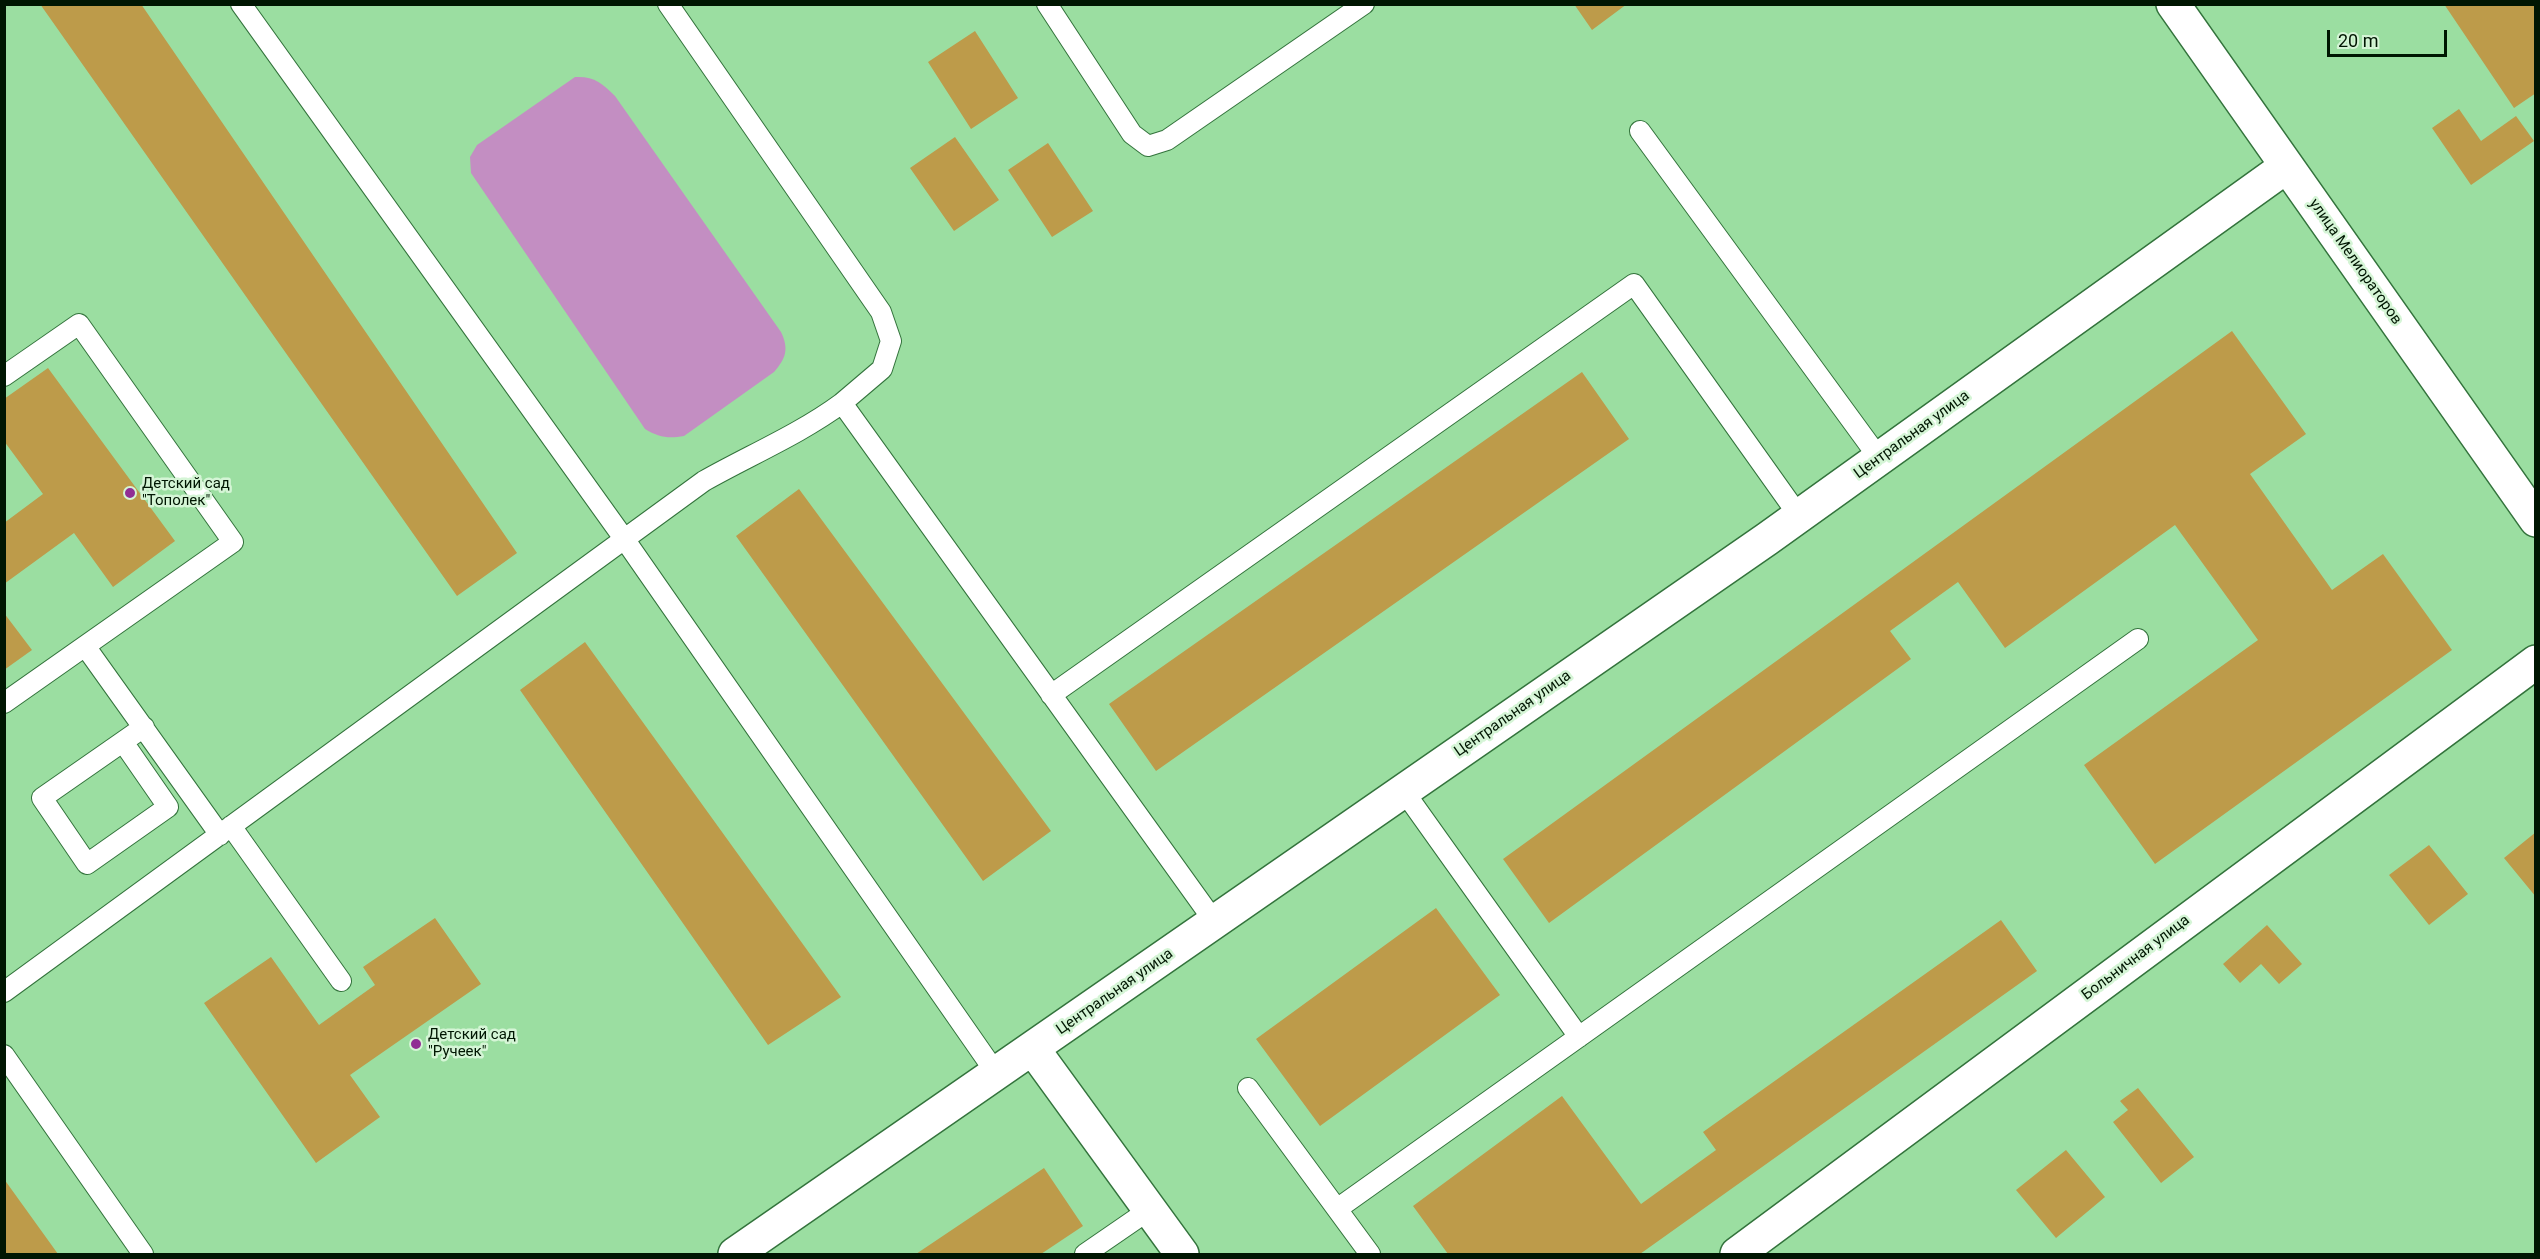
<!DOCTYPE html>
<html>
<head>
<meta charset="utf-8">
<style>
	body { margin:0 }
	#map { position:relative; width:2540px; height:1259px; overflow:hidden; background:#9bdea1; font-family:Roboto,sans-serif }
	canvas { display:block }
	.frame { position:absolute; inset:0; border:6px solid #001602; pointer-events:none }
	.scale { position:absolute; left:2327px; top:30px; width:120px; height:27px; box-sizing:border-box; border:3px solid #001602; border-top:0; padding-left:8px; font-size:18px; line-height:21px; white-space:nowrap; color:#001602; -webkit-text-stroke:4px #d5f5d6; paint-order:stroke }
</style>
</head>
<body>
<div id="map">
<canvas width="2540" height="1259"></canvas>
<div class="frame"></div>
<div class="scale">20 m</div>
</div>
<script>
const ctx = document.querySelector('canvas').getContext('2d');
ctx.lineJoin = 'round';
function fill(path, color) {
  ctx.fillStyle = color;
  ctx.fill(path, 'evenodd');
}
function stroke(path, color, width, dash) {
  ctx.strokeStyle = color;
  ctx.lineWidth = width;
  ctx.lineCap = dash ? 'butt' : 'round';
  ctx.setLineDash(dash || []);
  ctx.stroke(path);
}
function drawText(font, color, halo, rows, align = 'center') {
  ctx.font = font + ' Roboto,sans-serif';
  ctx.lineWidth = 5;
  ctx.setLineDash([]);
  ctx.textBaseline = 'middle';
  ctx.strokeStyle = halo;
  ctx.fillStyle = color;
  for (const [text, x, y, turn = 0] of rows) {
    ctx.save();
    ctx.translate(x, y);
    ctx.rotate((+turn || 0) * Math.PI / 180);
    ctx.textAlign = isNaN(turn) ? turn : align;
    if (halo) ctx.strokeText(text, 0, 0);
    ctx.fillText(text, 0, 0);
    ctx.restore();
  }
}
fill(new Path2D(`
	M575,77C594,76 602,83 615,96L781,332C789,349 786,358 774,372L684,436C668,439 658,437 645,429L471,173L470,157L477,145Z`), '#c38ec2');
fill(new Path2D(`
	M40,4H141L517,553L457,596Z
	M1574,4H1627L1592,30Z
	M2444,4H2536V93L2514,108Z
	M975,31L1018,98L971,129L928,62Z
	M2459,109L2481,141L2516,116L2534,141L2471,185L2432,128Z
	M955,137L999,200L954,231L910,168Z
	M1048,143L1093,211L1052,237L1008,170Z
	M2232,331L2306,434L2250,474L2332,590L2383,554L2452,650L2155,864L2084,765L2258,640L2175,525L2005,648L1958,582L1890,631L1911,659L1549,923L1503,859Z
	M48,368L175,541L113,587L74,533L4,584V523L43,494L4,441V399Z
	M1582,372L1629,439L1156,771L1109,704Z
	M799,489L1051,831L983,881L736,536Z
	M4,613L32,650L4,670Z
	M585,642L841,997L768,1045L520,690Z
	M2536,832V897L2504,858Z
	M2429,845L2468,894L2429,925L2389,875Z
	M1436,908L1500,995L1320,1126L1256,1039Z
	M435,918L481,984L350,1075L380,1117L316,1163L204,1003L271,957L319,1025L375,985L363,967Z
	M2001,920L2037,971L1640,1254H1448L1413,1206L1562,1096L1641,1204L1716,1150L1703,1132Z
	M2267,925L2302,964L2279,984L2261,964L2240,983L2223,964Z
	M2138,1088L2194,1157L2161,1183L2113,1122L2128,1110L2120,1101Z
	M2066,1150L2105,1197L2056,1238L2016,1190Z
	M1044,1168L1083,1226L1041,1254H916Z
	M4,1179L58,1254H4Z`), '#bd9b4a');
const service = new Path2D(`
	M241,4L625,540L996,1073
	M668,4L881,312L891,341L882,369L842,403L1214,921
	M1047,4L1132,134L1148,146L1167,140L1364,4
	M1640,131L1879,458
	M4,376L79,324L233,542L4,703
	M85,646L220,835
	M1051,695L1634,284L1799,516
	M123,742L168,807L87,864L42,798L144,727
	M1403,790L1579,1037
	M231,826L341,981
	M4,992L704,481C750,455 800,434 842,403
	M4,1055L143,1254
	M1248,1088L1370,1254
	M1337,1209L2138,639
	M1085,1254L1149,1210`);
const minor = new Path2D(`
	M2173,4L2536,520
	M1033,1049L1182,1254
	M735,1254L1767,539L2287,166
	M1737,1254L2536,662`);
stroke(service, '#33733c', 22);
stroke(minor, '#33733c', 36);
stroke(service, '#fff', 20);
stroke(minor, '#fff', 33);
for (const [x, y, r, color] of [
	[130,493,6,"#912e94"],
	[416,1044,6,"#912e94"]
]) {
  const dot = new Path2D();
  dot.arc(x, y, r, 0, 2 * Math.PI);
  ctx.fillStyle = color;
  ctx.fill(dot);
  stroke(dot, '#d5f5d6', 2);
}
drawText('15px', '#001602', '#d5f5d6', [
	["улица Мелиораторов",2355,262,55],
	["Центральная улица",1912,435,-36],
	["Центральная улица",1513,714,-35],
	["Больничная улица",2136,958,-37],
	["Центральная улица",1115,992,-35]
]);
drawText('15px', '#001602', '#d5f5d6', [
	["Детский сад",142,484],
	["\"Тополек\"",142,501],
	["Детский сад",428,1035],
	["\"Ручеек\"",428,1052]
], 'left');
</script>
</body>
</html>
